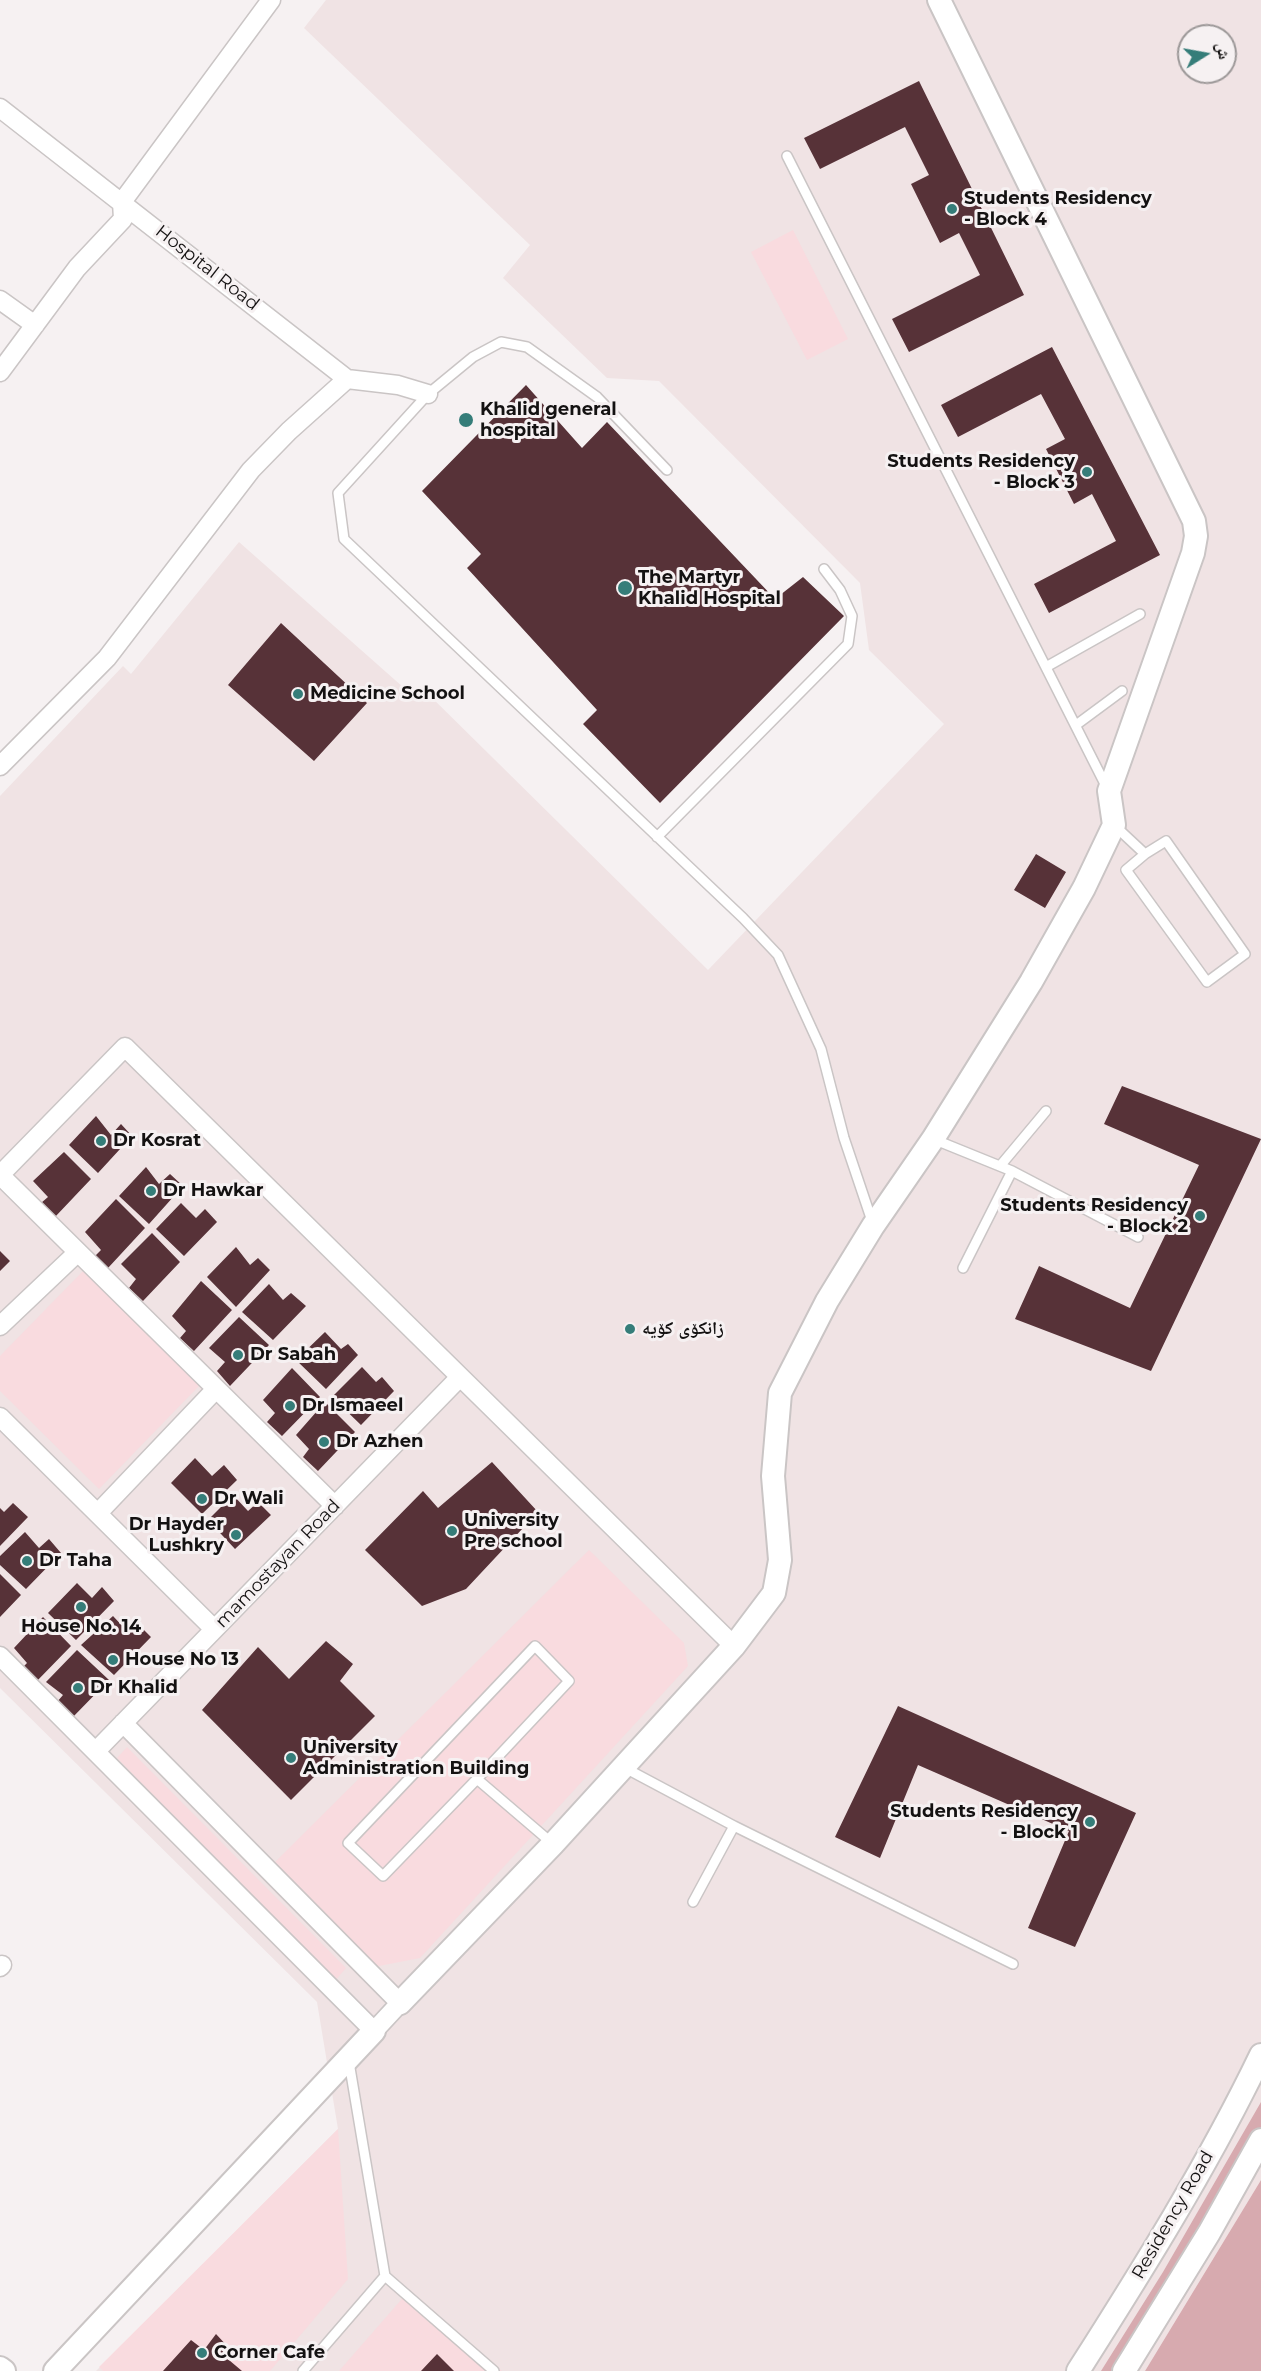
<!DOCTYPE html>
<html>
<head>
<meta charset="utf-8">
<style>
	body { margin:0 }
	#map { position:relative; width:1261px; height:2371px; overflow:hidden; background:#f6f1f2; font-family:Montserrat,"Noto Naskh Arabic",sans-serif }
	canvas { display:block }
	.north { position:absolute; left:1177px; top:24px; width:60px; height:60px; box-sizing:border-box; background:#f6f1f2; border:2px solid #9c9898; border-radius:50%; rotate:79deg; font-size:16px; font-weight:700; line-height:24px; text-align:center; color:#141212 }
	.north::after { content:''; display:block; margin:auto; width:21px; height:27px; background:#357d79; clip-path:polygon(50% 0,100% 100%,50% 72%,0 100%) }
</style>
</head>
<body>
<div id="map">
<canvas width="1261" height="2371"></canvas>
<div class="north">ش</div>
</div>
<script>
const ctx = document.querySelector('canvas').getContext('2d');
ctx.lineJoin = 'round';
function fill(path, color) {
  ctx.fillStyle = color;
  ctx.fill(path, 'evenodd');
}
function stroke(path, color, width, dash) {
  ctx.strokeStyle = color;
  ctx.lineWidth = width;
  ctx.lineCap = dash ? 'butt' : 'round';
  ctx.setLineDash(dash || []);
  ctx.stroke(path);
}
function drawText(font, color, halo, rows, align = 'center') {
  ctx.font = font + ' Montserrat,"Noto Naskh Arabic",sans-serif';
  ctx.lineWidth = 6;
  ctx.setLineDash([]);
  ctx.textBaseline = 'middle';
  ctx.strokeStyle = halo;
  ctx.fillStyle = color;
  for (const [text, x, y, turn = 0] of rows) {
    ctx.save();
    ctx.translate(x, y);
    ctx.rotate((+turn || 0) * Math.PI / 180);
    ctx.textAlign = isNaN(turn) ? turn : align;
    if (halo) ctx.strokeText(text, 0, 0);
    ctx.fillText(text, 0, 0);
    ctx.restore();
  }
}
fill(new Path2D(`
	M326,0H1261V2180L1145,2371H96L338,2129L317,2002L0,1688V796L123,666L131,674L239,542L412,695L420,686L708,970L944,724L869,650L860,583L659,381L607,378L503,278L530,245L304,28ZM1189,36H1225V72H1189Z`), '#f0e3e4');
fill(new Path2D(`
	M793,230L848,339L807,360L751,252Z
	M84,1270L199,1386L99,1489L0,1391V1356Z
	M589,1550L684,1643L688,1666L420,1958L374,1967L272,1865Z
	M127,1747L346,1968L334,1982L117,1758Z
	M338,2129L348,2279L270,2371H103L99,2367Z
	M408,2292L502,2371H339Z`), '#f9dbdf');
fill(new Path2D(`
	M1261,2102V2133L1116,2371H1101L1163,2272Z
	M1261,2180V2371H1145Z`), '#d7aaaf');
fill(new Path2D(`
	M919,81L1024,295L909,352L892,319L980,275L959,233L940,243L911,184L929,175L905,127L820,169L804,138Z
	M1052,347L1160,555L1049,613L1034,584L1116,541L1092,494L1074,504L1046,449L1065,439L1041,394L958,437L941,405Z
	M526,385L582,448L607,422L775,599L803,577L844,616L660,803L583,724L597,710L467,568L481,554L422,491Z
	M281,623L367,703L314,761L228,685Z
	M1036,854L1066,872L1045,908L1014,890Z
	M1122,1086L1261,1139L1151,1371L1015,1319L1039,1266L1130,1308L1199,1165L1104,1124Z
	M96,1116L111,1135L121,1124L132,1136L98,1173L69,1145Z
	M64,1152L91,1179L55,1217L41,1203L48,1197L33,1181Z
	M146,1167L159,1184L170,1174L183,1186L149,1224L119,1196Z
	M116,1199L145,1228L108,1268L95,1256L101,1250L85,1232Z
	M181,1203L196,1218L205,1209L217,1222L184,1256L156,1229Z
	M152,1233L180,1262L143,1301L129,1288L136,1279L121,1264Z
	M236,1247L250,1265L258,1258L270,1270L236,1307L207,1277Z
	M0,1251L10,1261L0,1271Z
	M201,1281L232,1310L194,1351L180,1338L186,1331L172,1316Z
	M269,1284L283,1300L291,1293L306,1306L273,1340L242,1312Z
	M239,1317L269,1345L230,1386L217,1371L225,1362L209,1348Z
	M325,1332L341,1349L348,1344L358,1355L326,1389L296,1360Z
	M362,1367L376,1382L382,1377L394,1391L361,1425L332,1397Z
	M292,1368L320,1397L282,1436L267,1422L275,1413L263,1400Z
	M325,1402L355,1432L318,1471L303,1457L309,1449L296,1435Z
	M195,1458L212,1476L224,1465L237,1480L202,1514L171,1483Z
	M492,1462L538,1512L466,1589L422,1606L365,1550L423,1491L438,1508Z
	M233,1495L248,1511L258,1502L271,1515L235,1549L208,1520Z
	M13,1503L28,1517L0,1546V1508L4,1512Z
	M25,1532L39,1548L49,1539L61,1553L26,1589L0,1565V1556Z
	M0,1574L21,1595L0,1617Z
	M77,1583L92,1598L102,1587L114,1601L76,1640L48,1613Z
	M113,1616L127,1631L136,1622L151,1637L114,1675L81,1645Z
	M43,1617L71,1646L35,1683L21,1669L27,1663L14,1648Z
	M326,1641L353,1664L340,1681L375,1716L291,1800L202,1710L258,1647L289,1679Z
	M77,1650L109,1680L72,1718L57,1702L63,1695L46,1682Z
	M898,1706L1136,1813L1075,1947L1028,1928L1069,1831L918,1765L880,1858L835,1837Z
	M216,2334L229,2348L223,2355L242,2371H163L191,2340L204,2350Z
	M437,2354L454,2371H421Z`), '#573238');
const service = new Path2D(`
	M787,156L1106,786
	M667,470L597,397L527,347L501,342L473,357L428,394L338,493L344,539L743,918L778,955L821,1049L844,1138L873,1224
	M1046,667L1140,614
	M1076,725L1122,691
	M1115,826L1145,854L1126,870L1207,982L1245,954L1166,841L1145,854
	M657,837L848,644L852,616L840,590L824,569
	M933,1139L1012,1171L1138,1237
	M1000,1166L1046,1111
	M963,1268L1012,1171
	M625,1768L734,1826L1013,1964
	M477,1779L383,1876L348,1843L535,1646L569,1681L477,1779L553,1844
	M693,1902L734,1826
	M385,2276L494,2371
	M303,2371L385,2276L349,2062`);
const minor = new Path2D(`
	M0,108L347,379L398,385L428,394
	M0,300L35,325
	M0,372L77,268L123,219L122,202L271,0
	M0,766L107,658L251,470L289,431L347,379
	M0,1175L125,1047L734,1646
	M0,1175L335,1506
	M0,1326L78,1252
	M0,1417L214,1629
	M98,1513L216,1389
	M0,1656L374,2031L400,2003L123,1723
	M96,1751L460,1377
	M0,1967L2,1965`);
const tertiary = new Path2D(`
	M400,2003L553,1844L734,1646L774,1593L780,1560L773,1476L780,1393L827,1301L873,1226L933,1139L1031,982L1084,888L1114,825L1109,791L1193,553L1196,536L1194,521L939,0
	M0,2368L4,2371
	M55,2371L374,2031
	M1078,2371C1143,2269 1208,2165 1261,2055
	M1124,2371L1209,2233L1261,2140`);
stroke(service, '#cac5c5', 12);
stroke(minor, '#cac5c5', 21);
stroke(tertiary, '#cac5c5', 26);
stroke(service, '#fff', 9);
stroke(minor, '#fff', 18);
stroke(tertiary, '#fff', 22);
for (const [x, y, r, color] of [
	[952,209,6,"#357d79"],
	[466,420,8,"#357d79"],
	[1087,472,6,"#357d79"],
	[625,588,8,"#357d79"],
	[298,694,6,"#357d79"],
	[101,1141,6,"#357d79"],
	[151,1191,6,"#357d79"],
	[1200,1216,6,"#357d79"],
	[630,1329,6,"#357d79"],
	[238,1355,6,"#357d79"],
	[290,1406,6,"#357d79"],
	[324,1442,6,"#357d79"],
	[202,1499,6,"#357d79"],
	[452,1531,6,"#357d79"],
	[236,1535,6,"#357d79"],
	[27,1561,6,"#357d79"],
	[81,1607,6,"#357d79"],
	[113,1660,6,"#357d79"],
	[78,1688,6,"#357d79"],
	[291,1758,6,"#357d79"],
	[1090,1822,6,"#357d79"],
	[202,2353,6,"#357d79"]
]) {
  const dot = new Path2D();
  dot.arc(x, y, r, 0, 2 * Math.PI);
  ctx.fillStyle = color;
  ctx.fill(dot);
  stroke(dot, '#f6f1f2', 2);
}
drawText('bold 18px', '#141212', '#f6f1f2', [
	["Students Residency",964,199],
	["- Block 4",964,220],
	["Khalid general",480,410],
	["hospital",480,431],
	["Students Residency",1075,462,"right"],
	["- Block 3",1075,483,"right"],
	["The Martyr",638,578],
	["Khalid Hospital",638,599],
	["Medicine School",310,694],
	["Dr Kosrat",113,1141],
	["Dr Hawkar",163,1191],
	["Students Residency",1188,1206,"right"],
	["- Block 2",1188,1227,"right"],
	["زانکۆی کۆیە",642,1329],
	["Dr Sabah",250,1355],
	["Dr Ismaeel",302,1406],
	["Dr Azhen",336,1442],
	["Dr Wali",214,1499],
	["University",464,1521],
	["Pre school",464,1542],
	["Dr Hayder",224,1525,"right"],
	["Lushkry",224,1546,"right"],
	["Dr Taha",39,1561],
	["House No. 14",81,1627,"center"],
	["House No 13",125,1660],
	["Dr Khalid",90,1688],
	["University",303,1748],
	["Administration Building",303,1769],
	["Students Residency",1078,1812,"right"],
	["- Block 1",1078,1833,"right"],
	["Corner Cafe",214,2353]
], 'left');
drawText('18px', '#141212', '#f6f1f2', [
	["Hospital Road",207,268,38],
	["mamostayan Road",278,1564,-46],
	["Residency Road",1173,2215,-60]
]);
</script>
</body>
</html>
